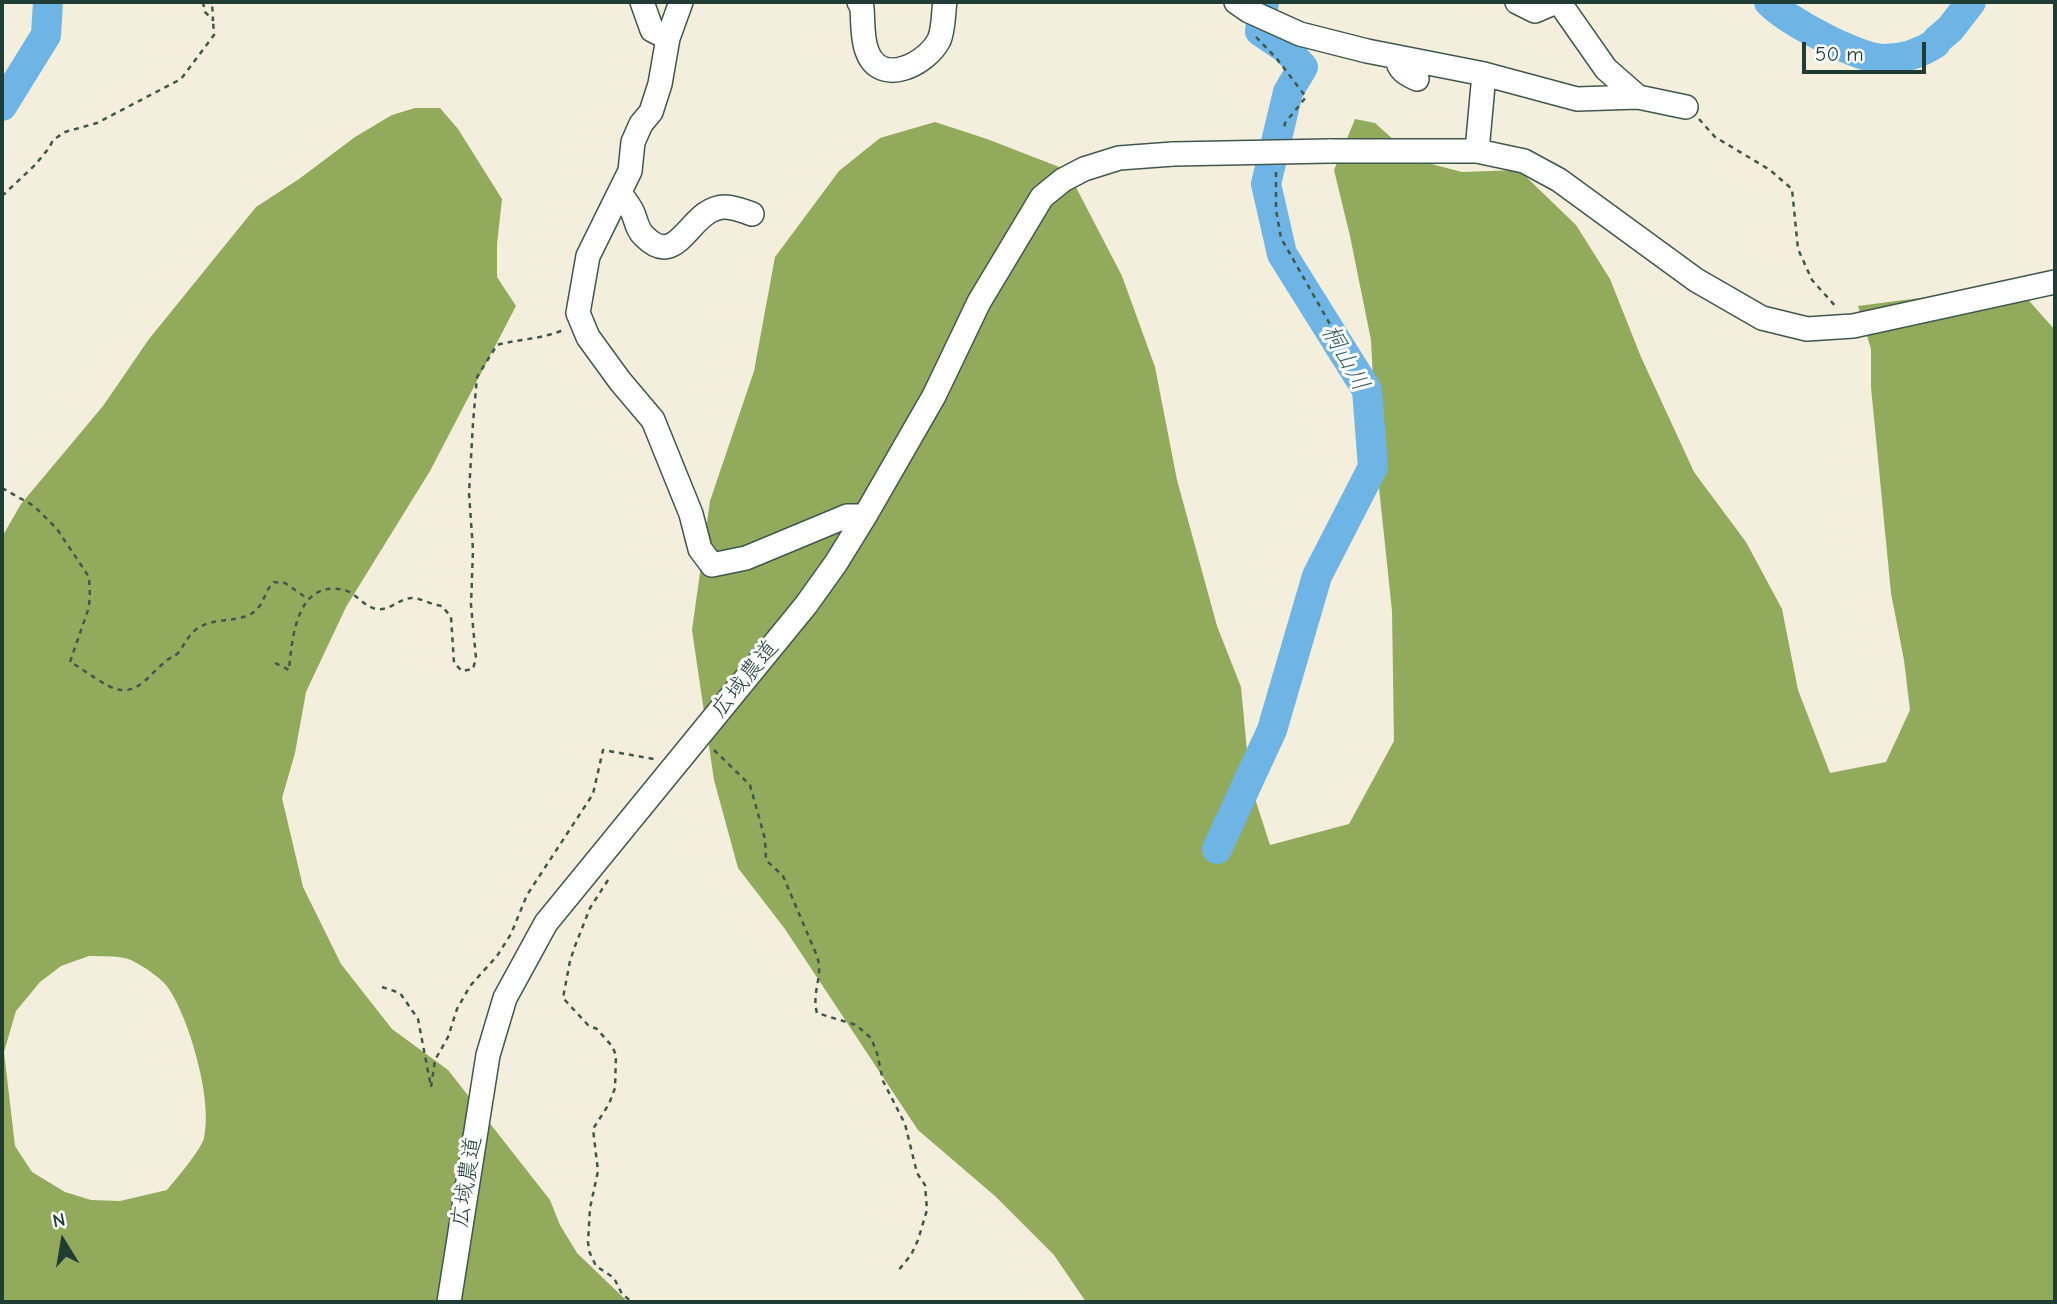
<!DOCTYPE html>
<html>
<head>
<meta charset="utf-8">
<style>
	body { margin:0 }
	#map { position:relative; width:2057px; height:1304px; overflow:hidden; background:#f4eedc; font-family:"Comic Neue",sans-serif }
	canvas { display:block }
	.frame { position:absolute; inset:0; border:4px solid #1f3d34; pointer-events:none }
	.north { position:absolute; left:28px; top:1206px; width:70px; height:70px; -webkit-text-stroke:5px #fff; paint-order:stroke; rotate:349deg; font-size:19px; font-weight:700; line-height:28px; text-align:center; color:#1f3d34 }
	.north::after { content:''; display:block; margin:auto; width:24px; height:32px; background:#1f3d34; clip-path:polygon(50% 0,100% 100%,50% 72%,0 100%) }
	.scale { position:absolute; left:1802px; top:42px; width:124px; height:32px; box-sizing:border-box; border:4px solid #1f3d34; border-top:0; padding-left:9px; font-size:21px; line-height:24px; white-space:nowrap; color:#1f3d34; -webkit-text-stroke:5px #fff; paint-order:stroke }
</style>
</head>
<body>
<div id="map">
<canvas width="2057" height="1304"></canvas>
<div class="frame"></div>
<div class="north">N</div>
<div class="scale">50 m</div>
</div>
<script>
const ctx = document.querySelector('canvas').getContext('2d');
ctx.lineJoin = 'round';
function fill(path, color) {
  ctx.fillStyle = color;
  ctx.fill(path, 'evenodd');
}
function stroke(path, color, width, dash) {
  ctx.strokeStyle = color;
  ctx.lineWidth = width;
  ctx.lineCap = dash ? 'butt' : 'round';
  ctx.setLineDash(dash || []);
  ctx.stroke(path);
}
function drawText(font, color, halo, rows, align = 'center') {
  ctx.font = font + ' "Comic Neue","Klee One",sans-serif';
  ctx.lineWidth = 6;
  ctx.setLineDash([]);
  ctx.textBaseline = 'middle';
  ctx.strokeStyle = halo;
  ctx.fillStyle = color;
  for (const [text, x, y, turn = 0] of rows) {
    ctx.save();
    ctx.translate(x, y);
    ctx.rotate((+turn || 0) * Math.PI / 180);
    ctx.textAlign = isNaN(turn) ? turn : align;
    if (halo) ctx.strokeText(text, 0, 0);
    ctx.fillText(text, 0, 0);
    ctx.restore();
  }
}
fill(new Path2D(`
	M415,108H440L458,129L502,199L497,244V277L516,306L430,471L346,607L306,692L295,753L282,798L303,887L341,964L392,1029L448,1070L550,1200L560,1225L577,1253L628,1302H2V537L21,504L103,406L149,339L256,207L299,179L355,137L392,115ZM89,956C102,957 120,955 131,960C144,967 161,977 169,989C190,1021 213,1101 204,1138C201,1150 176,1179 167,1190L120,1201L91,1200L65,1192L32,1172L15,1146L4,1052L16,1011L40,982L61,966Z
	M1355,119L1375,123L1416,160L1462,172L1519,170L1576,225L1610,279L1641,357L1694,472L1746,542L1782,609L1798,690L1830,773L1886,762L1910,710L1904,660L1891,593L1871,387V349L1858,306L1958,293L2023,294L2055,330V1302H1086L1054,1255L995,1196L918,1130L785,929L738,868L714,780L692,630L710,501L754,371L775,257L839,171L880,138L935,122L987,139L1067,170L1122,276L1155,367L1177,480L1217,626L1241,687L1250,783L1270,845L1349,824L1394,741L1392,611L1378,478L1371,340L1350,236L1334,170Z`), '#91aa5b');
stroke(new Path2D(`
	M1769,2C1787,21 1859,59 1884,59C1902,59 1921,53 1936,43L1937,40L1950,29L1971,2
	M2,106L46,35L48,2
	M1217,849L1272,730L1317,576L1373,467L1367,390L1282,254L1266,184L1288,92L1303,67L1285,48L1260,31L1264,2`), '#6eb4e5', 30);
const minor = new Path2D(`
	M642,2L652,30L668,38
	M681,2L668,38L660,84L651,112L641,124L633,142L630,171L588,256L578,313L588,337L620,381L653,420L691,514L700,549L712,565L746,558L847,516H865
	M859,2L862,8C863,21 862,39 867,51C880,88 927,64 939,40C944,29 943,13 945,2
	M1236,2L1249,11L1300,34L1367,51L1484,74L1577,99L1638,97L1686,107
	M1517,2L1535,11L1556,2
	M1559,2L1606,69L1638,97
	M1397,57C1398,70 1406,74 1417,79
	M1329,151H1477L1524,161L1559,180L1696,280L1762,318L1807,329L1853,326L2055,282
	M1477,151L1484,74
	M620,193C624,199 629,205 632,211C636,219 637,230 644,236C679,272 689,207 725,207C733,207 744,211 752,214
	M449,1302L488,1055L505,998L546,923L806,605L836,563L865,516L934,396L979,302L1042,197L1063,180L1084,169L1119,158L1173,154`);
stroke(minor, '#3f584d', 26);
stroke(new Path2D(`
	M203,2L205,12L213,20L212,2
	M1256,37L1277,59L1306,97L1285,123L1284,131
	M1699,119L1715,137L1770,170L1792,189L1798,249L1812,280L1837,308
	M1276,172V210L1281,238L1335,333
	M2,196L35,165L49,148L53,140L65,132L97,123L181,79L214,35L213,20
	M2,488L34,506L57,529L89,577L90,598L88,610L70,662C84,669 107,689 121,690C140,692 152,672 165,662C169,658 174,657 178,653C185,644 188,635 198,628C213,618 233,622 249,615C265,607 263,592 274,582L285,583L308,599
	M275,663L289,670C292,637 297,579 344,590C356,593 363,606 376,609C391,611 398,599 411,598C419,597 431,605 442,606L451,617L454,663L462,671L473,669L476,658L471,605L473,550L469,493L473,423L477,377L497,345C519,339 542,339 563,330
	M714,750L750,785L765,839L766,860L783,876L817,956C824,976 811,993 817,1013L856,1025L871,1038L877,1053L883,1081L905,1124L917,1173L925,1185L927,1210L918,1240L911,1255L897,1272
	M608,880L590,908L575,946L570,961L563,998L588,1025L597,1029L612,1046L616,1055L615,1088L609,1104L593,1129L598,1171L590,1208L588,1242L589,1251L596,1266L614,1278L622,1294L632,1302
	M382,987L400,993L418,1019L431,1087L435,1060L448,1037L457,1009L470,986L497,956L511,934L527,895L593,794L603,750L654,759`), '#3f584d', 2.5, [5, 5]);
stroke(minor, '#fff', 23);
const minorBridge = new Path2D(`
	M1173,154L1329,151`);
stroke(minorBridge, '#3f584d', 26, []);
stroke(minorBridge, '#fff', 23);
drawText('23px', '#1f3d34', '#fff', [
	["広域農道",745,679,-51],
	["広域農道",467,1182,-81]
]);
drawText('italic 24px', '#376169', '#fff', [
	["桐山川",1345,358,61]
]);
</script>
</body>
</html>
